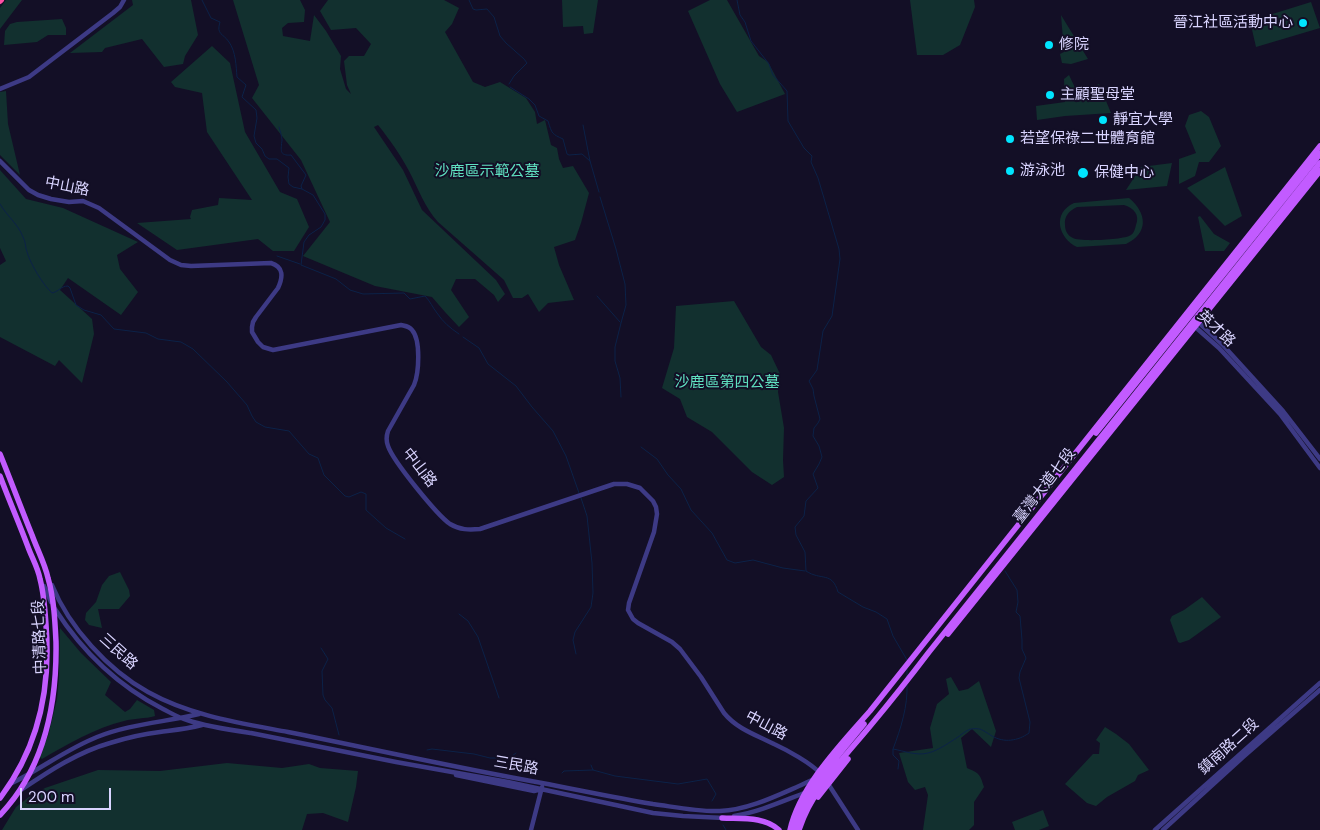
<!DOCTYPE html>
<html>
<head>
<meta charset="utf-8">
<style>
	body { margin:0 }
	#map { position:relative; width:1320px; height:830px; overflow:hidden; background:#130f26; font-family:"DM Sans",sans-serif }
	canvas { display:block }
	.scale { position:absolute; left:20px; top:788px; width:91px; height:22px; box-sizing:border-box; border:2px solid #d9d4ff; border-top:0; padding-left:6px; font-size:15px; line-height:18px; white-space:nowrap; color:#d9d4ff; -webkit-text-stroke:4px #130f26; paint-order:stroke }
</style>
</head>
<body>
<div id="map">
<canvas width="1320" height="830"></canvas>
<div class="scale">200 m</div>
</div>
<script>
const ctx = document.querySelector('canvas').getContext('2d');
ctx.lineJoin = 'round';
function fill(path, color) {
  ctx.fillStyle = color;
  ctx.fill(path, 'evenodd');
}
function stroke(path, color, width, dash) {
  ctx.strokeStyle = color;
  ctx.lineWidth = width;
  ctx.lineCap = dash ? 'butt' : 'round';
  ctx.setLineDash(dash || []);
  ctx.stroke(path);
}
function drawText(font, color, halo, rows, align = 'center') {
  ctx.font = font + ' "DM Sans","Noto Sans TC",sans-serif';
  ctx.lineWidth = 4;
  ctx.setLineDash([]);
  ctx.textBaseline = 'middle';
  ctx.strokeStyle = halo;
  ctx.fillStyle = color;
  for (const [text, x, y, turn = 0] of rows) {
    ctx.save();
    ctx.translate(x, y);
    ctx.rotate((+turn || 0) * Math.PI / 180);
    ctx.textAlign = isNaN(turn) ? turn : align;
    if (halo) ctx.strokeText(text, 0, 0);
    ctx.fillText(text, 0, 0);
    ctx.restore();
  }
}
fill(new Path2D(`
	M6,0H22L0,29V8Z
	M132,0H191L198,35L185,56L183,64L164,67L142,39L105,48L102,52L70,53L133,5Z
	M233,0H300L305,10L304,22L288,23L282,28L283,36L310,41L314,15L326,31L341,56L340,69L346,89L351,94L347,85L344,61L349,56H364L371,44L356,28L331,30L320,11L328,0H444L459,8L452,24L445,32L473,82L485,87L500,82L526,98L535,112L537,124L545,120L551,145L557,148L559,159L563,168L573,166L589,193L581,223L575,240L554,247L559,265L574,300L548,303L539,312L528,294L522,298H513L504,280L438,222C425,208 418,188 409,171C400,154 390,140 378,125L374,127L403,170L422,210L496,280L505,294L498,302L494,295L475,279H456L451,290L469,317L459,327L445,312L432,297L375,286L303,256L330,222L301,160L252,98L259,85Z
	M562,0H598L593,33L584,34L583,26L563,27Z
	M710,0H727L759,56L768,62L785,94L737,112L720,84L688,11Z
	M910,0H974L975,7L960,45L943,55H917Z
	M1311,2L1320,28L1256,47L1250,21Z
	M1061,15L1088,59L1071,64L1062,63L1060,54L1064,52Z
	M62,19L66,28V35H48L37,42L4,45L5,31L10,24L17,22Z
	M212,46L230,63L245,132L280,192L297,199L309,227L294,251H273L258,239L177,250L137,223L191,219L190,217L192,210L218,205L219,198L252,200L207,132L202,93L175,87L171,82Z
	M1069,75L1078,94L1099,84L1111,113L1065,116L1037,120L1036,106L1065,102L1064,79Z
	M6,91L8,124L20,175L0,155V92Z
	M1201,111L1209,117L1221,146L1209,162H1199L1195,176L1179,184V159L1196,153L1185,126L1189,115Z
	M1172,163L1167,186L1126,190L1141,167Z
	M1225,167L1242,216L1225,226L1187,188Z
	M0,170L26,199L63,208L138,242L117,255L120,269L138,292L121,315L68,278L60,290L92,319L94,334L82,383L59,360L55,366L0,337V265L6,261L0,248Z
	M1129,198C1147,213 1149,233 1126,244L1077,247C1058,238 1052,213 1074,203ZM1124,205C1134,208 1140,215 1136,225C1135,229 1134,233 1131,235C1124,240 1079,242 1073,238C1068,236 1065,231 1065,225C1064,216 1069,211 1077,207Z
	M1200,216L1214,234L1230,243L1224,251H1205L1198,217Z
	M734,301L761,347L771,355L780,374L778,392L784,428L783,460L784,477L772,485L752,472L712,432L687,417L680,399L662,388L674,348L676,306Z
	M120,572L129,590L130,596L119,609H98L102,628L89,625L85,620L86,613L96,602L102,585L109,576Z
	M1202,597L1221,617L1189,640L1180,643L1178,642L1170,620L1172,616L1184,610Z
	M60,628L81,653L111,682L105,695L125,712L130,709L137,700L154,710L155,716C145,719 134,718 124,721C95,728 68,744 42,759L38,756L48,736L57,699L59,677Z
	M951,677L959,691L968,689L979,681L996,731L991,747L972,729L961,738L967,768C979,773 980,774 984,787L974,802V825L969,830H923L928,795L925,787L915,790L908,782L899,753L933,748L930,728L937,704L949,694L946,679Z
	M1105,727L1116,734L1129,744L1149,770L1138,775L1135,781L1107,797L1096,806L1087,803L1065,784L1093,754H1099L1100,743L1096,740Z
	M227,763L282,768L309,764L320,768L358,771L356,787L348,822L323,813L307,814L302,830H2L16,807L29,797L45,788L98,770L160,771Z
	M1043,810L1049,826L1039,830H1015L1012,822Z`), '#12302f');
stroke(new Path2D(`
	M202,0L211,18L220,22C216,35 223,33 229,42C236,52 236,66 237,77L246,85L242,97L256,110L257,118L254,136L256,143L262,149L265,156L269,159H277L289,168L288,177L289,184L293,187L302,189L313,195L325,214V220L321,227L309,235L304,242L301,265L336,279L350,290L363,294L404,293L410,299L425,296C430,301 433,308 437,313C443,322 450,328 459,334
	M469,0L473,9L476,10L487,9L494,17L500,36L506,43L524,59L527,63L514,76L509,84
	M737,0L740,15L745,22L751,41L769,64L773,75L787,91L788,121L804,148L812,156L811,162L818,178L839,249L840,259L832,316L823,331L817,370L809,381L813,389L814,396L820,419L818,423L814,428L813,436L819,446L822,457L819,464L813,474L818,488L806,501L804,516L795,527L796,535L805,552L806,571C821,581 832,571 838,592L863,607L876,612L887,619L893,636L907,660
	M510,87L529,99L535,105L539,116L548,121C552,134 552,134 563,139L567,154L569,155L582,154L590,161
	M583,125L590,161L599,192
	M279,127C280,131 282,136 282,140C281,150 279,156 291,155L306,175L301,186L302,189
	M600,197L616,249L625,284L626,305L621,323L615,347V361L620,378L621,397
	M0,204C7,216 18,224 23,237C26,242 25,247 27,252C30,263 43,285 52,293C58,292 61,286 68,286L70,288L76,305L84,310L101,315L114,329L146,333L158,339L181,342L193,349L227,382L247,405L252,416L256,422L265,427L289,431L309,454L318,458L324,475L345,496L349,497L361,492L366,494V510L386,528L405,539
	M277,256L300,264
	M597,296L620,322
	M463,337L479,348L488,364L516,386L532,407L553,431L566,456L579,493
	M641,447L657,459L668,475L681,489L691,510L712,533L727,560L735,563L753,560L783,568L805,571
	M459,614L468,621L478,637L499,698
	M321,648L328,659L322,671L323,695L325,700L332,708L339,735
	M576,654L573,640L575,632L591,607L593,593L592,563L587,516L581,498
	M907,669V678
	M893,749C901,728 908,706 907,684
	M427,750L432,749L474,754L490,758H504L512,756L516,753
	M591,765L593,770L615,776L678,784L707,779L716,794L712,801
	M898,769L899,761L893,755V749C904,751 917,756 928,753C937,751 947,744 955,739C960,736 966,730 971,729C981,727 985,732 992,736C1004,743 1018,741 1029,733L1030,722L1019,678L1020,672L1026,658L1022,649V640L1020,616L1016,612L1018,602L1017,590L1005,571
	M562,773L564,771L593,770
	M723,825L726,830`), '#0c2248', 1);
stroke(new Path2D(`
	M0,89L29,77L113,13L120,7L124,0
	M0,161L29,190L38,195L51,199L69,202L83,201L99,208L170,260L181,265L191,266L271,263C284,267 283,277 278,288L256,317L253,322L252,327V332L258,342L263,347L273,350L401,325C405,326 409,326 412,330C421,340 419,373 414,385L388,431C386,437 386,441 388,446C393,461 437,515 450,524C460,530 469,530 480,529L614,484H627L640,488L653,501L656,507L657,514L654,532L629,603L628,610L633,619L638,623L672,642L680,649L701,677L724,713C737,729 756,735 774,744C787,750 811,763 821,774
	M1197,321L1222,344L1283,411L1320,459
	M1193,325L1219,348L1280,414L1320,468
	M52,585C69,627 108,670 148,692C191,716 240,723 288,732C373,749 457,768 542,783C579,790 616,798 653,804C675,807 698,812 720,811C747,810 774,797 799,786C804,784 809,781 814,779
	M44,586L51,602
	M55,609C82,651 118,686 163,709C171,713 179,718 187,720C208,727 230,730 251,733L396,762L508,782L653,813L683,816L724,818
	M456,775L534,791L538,790
	M827,782L858,830
	M12,783C41,769 67,749 97,737C129,724 166,722 199,714
	M21,790C49,771 78,752 110,743C126,738 143,734 160,732C175,730 186,729 202,725
	M734,816C759,812 783,801 807,792
	M531,830L542,787
	M1155,830L1320,683
	M1163,830L1243,757L1320,690`), '#3d3a85', 4.5);
stroke(new Path2D(`
	M1096,433L1320,154
	M0,454C11,481 21,508 32,535C37,549 45,564 48,578C54,599 55,621 56,642C57,704 44,769 0,815
	M0,476C9,500 19,523 28,547C32,558 38,568 40,579C44,594 45,610 46,625C51,688 39,747 0,798
	M948,634L1320,171
	M818,797L848,759
	M722,818C741,819 764,816 779,830
	M790,830C800,786 841,744 870,711L1320,146
	M794,830C806,789 838,756 864,724
	M799,830C812,789 844,758 871,725C891,701 910,677 929,652C1059,488 1189,325 1320,163`), '#c25bff', 5.5);
stroke(new Path2D(`
	M0,1L1,0`), '#ff4fa3', 6);
for (const [x, y, r, color] of [
	[1303,23,5,"#00e5ff"],
	[1049,45,5,"#00e5ff"],
	[1050,95,5,"#00e5ff"],
	[1103,120,5,"#00e5ff"],
	[1010,139,5,"#00e5ff"],
	[1010,171,5,"#00e5ff"],
	[1083,173,6,"#00e5ff"]
]) {
  const dot = new Path2D();
  dot.arc(x, y, r, 0, 2 * Math.PI);
  ctx.fillStyle = color;
  ctx.fill(dot);
  stroke(dot, '#130f26', 2);
}
drawText('15px', '#d9d4ff', '#130f26', [
	["晉江社區活動中心",1293,23,"right"],
	["修院",1059,45],
	["主顧聖母堂",1060,95],
	["靜宜大學",1113,120],
	["若望保祿二世體育館",1020,139],
	["游泳池",1020,171],
	["保健中心",1094,173]
], 'left');
drawText('15px', '#5fe0c0', '#130f26', [
	["沙鹿區示範公墓",487,172],
	["沙鹿區第四公墓",727,383]
]);
drawText('15px', '#d9d4ff', '#130f26', [
	["中山路",67,187,11],
	["英才路",1216,329,43],
	["中山路",419,468,52],
	["臺灣大道七段",1045,486,-52],
	["中清路七段",40,637,-92],
	["三民路",118,652,42],
	["中山路",766,726,28],
	["鎮南路二段",1229,747,-42],
	["三民路",516,766,10]
]);
</script>
</body>
</html>
